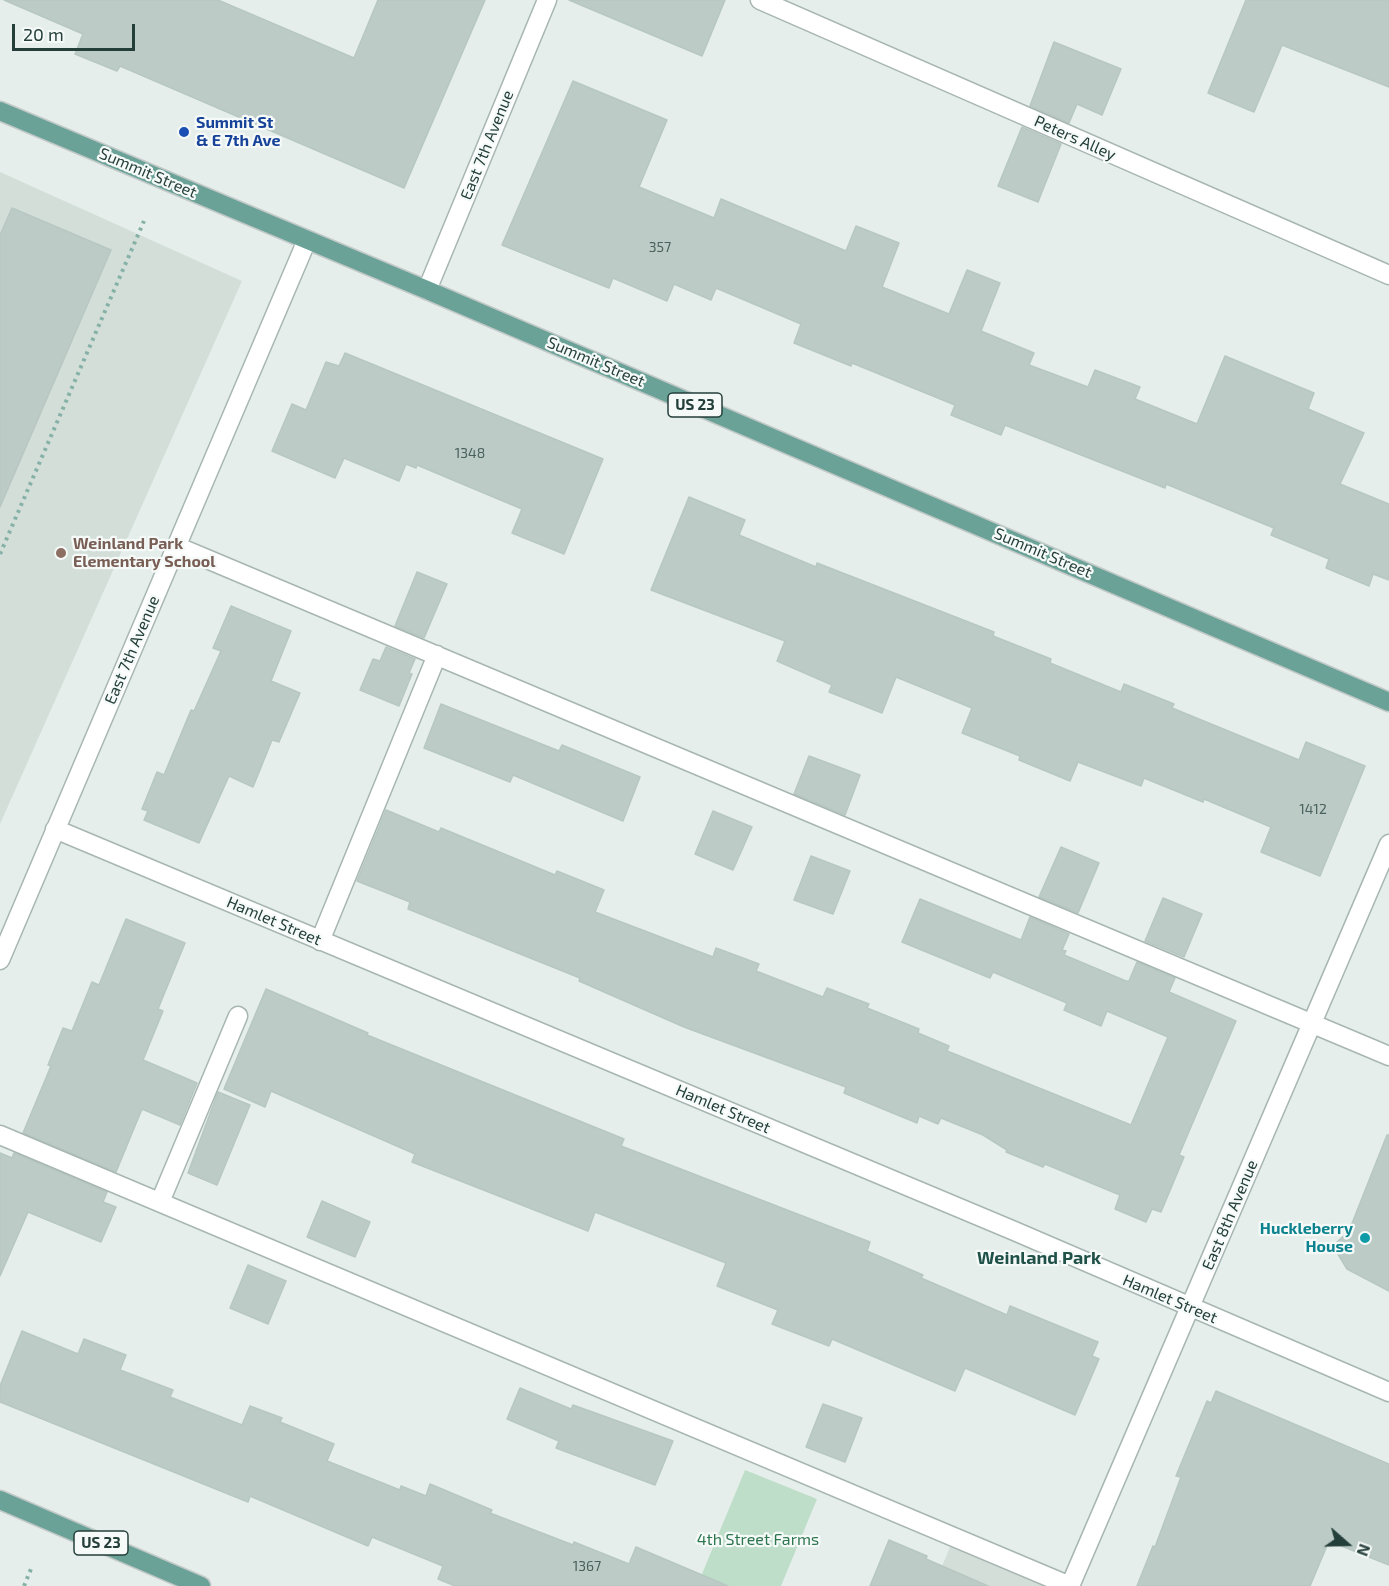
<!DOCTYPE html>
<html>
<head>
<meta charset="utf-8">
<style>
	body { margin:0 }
	#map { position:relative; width:1389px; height:1586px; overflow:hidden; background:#e5eeea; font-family:"Exo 2",sans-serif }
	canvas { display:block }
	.north { position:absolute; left:1317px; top:1514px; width:60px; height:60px; -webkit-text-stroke:4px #f5faf8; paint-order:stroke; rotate:110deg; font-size:16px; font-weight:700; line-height:24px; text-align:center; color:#243f3a }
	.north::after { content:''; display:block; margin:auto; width:21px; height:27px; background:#243f3a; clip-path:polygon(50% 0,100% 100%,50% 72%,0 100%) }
	.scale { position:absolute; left:12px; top:24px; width:123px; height:27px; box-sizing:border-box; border:3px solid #243f3a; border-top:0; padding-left:8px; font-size:18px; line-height:21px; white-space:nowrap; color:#243f3a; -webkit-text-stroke:4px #f5faf8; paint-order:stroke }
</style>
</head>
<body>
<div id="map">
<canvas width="1389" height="1586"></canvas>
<div class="north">N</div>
<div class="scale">20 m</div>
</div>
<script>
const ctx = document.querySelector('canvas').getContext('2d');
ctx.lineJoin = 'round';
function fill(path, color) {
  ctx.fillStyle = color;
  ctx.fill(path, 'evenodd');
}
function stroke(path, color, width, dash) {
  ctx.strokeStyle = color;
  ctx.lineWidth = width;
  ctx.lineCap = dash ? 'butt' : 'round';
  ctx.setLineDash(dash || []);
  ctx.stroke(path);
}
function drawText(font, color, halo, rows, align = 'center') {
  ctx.font = font + ' "Exo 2",sans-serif';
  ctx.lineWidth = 4.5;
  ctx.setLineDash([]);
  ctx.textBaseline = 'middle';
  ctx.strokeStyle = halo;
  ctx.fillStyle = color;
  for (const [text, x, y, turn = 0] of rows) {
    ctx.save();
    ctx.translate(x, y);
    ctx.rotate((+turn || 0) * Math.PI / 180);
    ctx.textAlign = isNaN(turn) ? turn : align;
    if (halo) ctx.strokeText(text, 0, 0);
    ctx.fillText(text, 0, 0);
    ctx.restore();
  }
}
fill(new Path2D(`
	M0,172L242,281L0,824Z
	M954,1537L1070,1586H934Z`), '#d3ded9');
fill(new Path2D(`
	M745,1470L817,1499L781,1586H697Z`), '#bedec9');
const building = new Path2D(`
	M4,0H218L354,58L378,0H485L404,188L120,66L117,71L75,54L83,34Z
	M569,0H725L702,56Z
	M1246,0H1389V87L1282,45L1254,112L1208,93Z
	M1054,42L1121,69L1102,115L1077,104L1069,123L1030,106Z
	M573,81L667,120L639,187L714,218L721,199L846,251L856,226L899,243L882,287L949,314L967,270L1000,283L981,331L1034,353L1029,365L1088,387L1095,370L1140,387L1135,399L1197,424L1225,356L1314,393L1308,409L1364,433L1340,484L1389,504V580L1373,574L1369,586L1326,568L1329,559L1271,535L1274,528L1166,484L1165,488L1005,425L1001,435L951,415L955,405L852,363L851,366L794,343L801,324L716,288L711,300L674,284L667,301L613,278L609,288L502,245Z
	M1022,127L1061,144L1038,202L998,186Z
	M12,208L111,250L0,507V235Z
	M345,353L603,459L564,554L512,533L522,509L417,465L416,468L406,464L399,481L344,458L335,478L272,451L292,404L306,410L326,362L339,366Z
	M689,497L745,520L739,535L816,567L817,563L994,632L993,636L1051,659L1050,663L1121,692L1124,684L1174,704L1172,708L1299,760L1306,742L1365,766L1320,876L1261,852L1271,827L1204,799L1203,802L1144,778L1141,786L1078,762L1070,781L1019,760L1020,756L962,733L972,708L896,677L882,713L829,692L832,685L777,661L785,641L651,590Z
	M417,572L447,584L424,638L395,626Z
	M231,606L291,631L271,681L300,693L279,742L272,740L253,787L229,776L199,843L144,820L148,811L142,809L157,772L164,775L191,710L194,711L221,651L213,648Z
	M386,647L415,659L409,673L412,674L399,706L360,690L373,659L380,661Z
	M441,704L559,751L562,745L640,777L623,821L513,775L510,782L424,748Z
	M809,756L860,775L845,815L794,794Z
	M386,810L439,832L441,828L555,875L557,871L604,890L595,912L713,957L716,948L759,964L756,971L823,997L827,988L869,1004L867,1008L919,1029L918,1033L949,1046L947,1051L1131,1125L1168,1037L1107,1011L1101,1026L1064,1010L1067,1003L993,972L990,978L902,942L920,899L1021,940L1030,917L1069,934L1062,950L1066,951L1064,955L1126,981H1129L1137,962L1175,978L1169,992L1236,1021L1179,1155L1184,1157L1161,1212L1152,1209L1146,1222L1115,1209L1120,1195L1045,1164L1043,1167L1006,1152L1007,1150L983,1135L941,1118L938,1124L919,1116L917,1123L844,1093L846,1087L684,1027L579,981L580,978L408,909L410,902L357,881Z
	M713,811L752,827L733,870L695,854Z
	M1061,847L1099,863L1078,913L1039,897Z
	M811,856L850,871L833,914L794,900Z
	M1163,898L1202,914L1184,957L1145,941Z
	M126,919L185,943L158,1009L163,1011L143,1060L197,1083L180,1125L142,1109L116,1172L23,1133L51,1066L48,1065L63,1028L72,1031L92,982L99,985Z
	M266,989L368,1033L367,1035L624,1139L621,1146L870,1242L867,1251L923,1275L921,1278L1007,1315L1010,1306L1098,1342L1092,1356L1099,1359L1075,1415L965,1368L955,1391L832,1339L829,1346L772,1324L778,1310L717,1286L726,1263L595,1212L588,1231L412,1162L415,1154L271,1091L265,1107L224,1089Z
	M218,1092L250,1105L217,1185L188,1173Z
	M1387,1135H1389V1291L1347,1269L1336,1251L1337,1242L1349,1231Z
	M0,1153L12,1158L14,1153L107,1192L103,1202L116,1207L101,1242L28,1212L0,1276Z
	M322,1201L370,1222L355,1257L307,1237Z
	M248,1265L286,1281L268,1324L230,1308Z
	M22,1331L78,1354L84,1339L126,1355L120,1370L173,1390L170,1397L242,1425L250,1406L282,1418L280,1422L334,1444L327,1461L400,1490L401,1486L426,1496L430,1484L492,1510L490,1513L573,1545L574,1542L629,1564L636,1547L728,1586H455L438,1579L443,1566L372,1537L368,1546L250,1496L248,1502L0,1402V1386Z
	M520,1388L571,1409L573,1405L673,1441L655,1485L556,1448L559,1441L507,1419Z
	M1216,1391L1389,1464V1565L1329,1541L1310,1586H1137L1153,1546L1155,1547L1181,1477L1176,1476L1207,1401L1211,1403Z
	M823,1404L862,1418L845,1462L806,1447Z
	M889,1540L927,1556L926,1559L988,1586H870Z`);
fill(building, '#bdcbc6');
stroke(building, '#b7c7c2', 1.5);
const minor = new Path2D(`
	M760,0L1389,275
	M427,290L547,0
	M176,546L1389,1056
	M55,829L1012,1230L1389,1392
	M320,941L437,655
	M0,960L307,240
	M0,1135L1070,1586L1389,844
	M160,1202L238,1016`);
const major = new Path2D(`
	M0,111L427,290L1389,702
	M0,1500L201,1586`);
stroke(minor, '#a7b6b2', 21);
stroke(major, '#c2c9c8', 21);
stroke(new Path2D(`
	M0,554L144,221
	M24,1586L31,1569`), '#86b1a6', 4, [3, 4.5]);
stroke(minor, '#fff', 18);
stroke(major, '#6aa297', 18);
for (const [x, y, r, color] of [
	[184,132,6,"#1a4fb4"],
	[61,553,6,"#8d6e63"],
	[1365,1238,6,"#0f9aa8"]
]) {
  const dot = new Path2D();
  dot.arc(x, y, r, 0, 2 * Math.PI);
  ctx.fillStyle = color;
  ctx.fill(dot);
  stroke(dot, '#f5faf8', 2);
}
drawText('14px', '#4a625d', null, [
	["357",660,247],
	["1348",470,453],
	["1412",1313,809],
	["1367",587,1566]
]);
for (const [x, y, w] of [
	[695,405,54],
	[101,1543,54]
]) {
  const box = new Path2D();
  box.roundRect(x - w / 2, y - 12, w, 24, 4.5);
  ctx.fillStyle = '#f5faf8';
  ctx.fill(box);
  stroke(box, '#243f3a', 1.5);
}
drawText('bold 15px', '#243f3a', null, [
	["US 23",695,405],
	["US 23",101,1543]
]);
drawText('bold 16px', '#164399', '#f5faf8', [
	["Summit St",196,123],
	["& E 7th Ave",196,141]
], 'left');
drawText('16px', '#243f3a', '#f5faf8', [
	["Peters Alley",1075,138,24],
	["East 7th Avenue",487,145,-68],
	["Summit Street",148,173,23],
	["Summit Street",596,362,23],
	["Summit Street",1043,553,23],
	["East 7th Avenue",132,650,-67],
	["Hamlet Street",274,921,23],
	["Hamlet Street",723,1109,23],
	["East 8th Avenue",1230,1215,-67],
	["Hamlet Street",1170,1299,23]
]);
drawText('bold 16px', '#785e54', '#f5faf8', [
	["Weinland Park",73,544],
	["Elementary School",73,562]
], 'left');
drawText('bold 16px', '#0d838f', '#f5faf8', [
	["Huckleberry",1353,1229],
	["House",1353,1247]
], 'right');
drawText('16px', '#2e764f', '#f5faf8', [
	["4th Street Farms",758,1540]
]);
drawText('bold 18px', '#205149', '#f5faf8', [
	["Weinland Park",1039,1258]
]);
</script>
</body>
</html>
